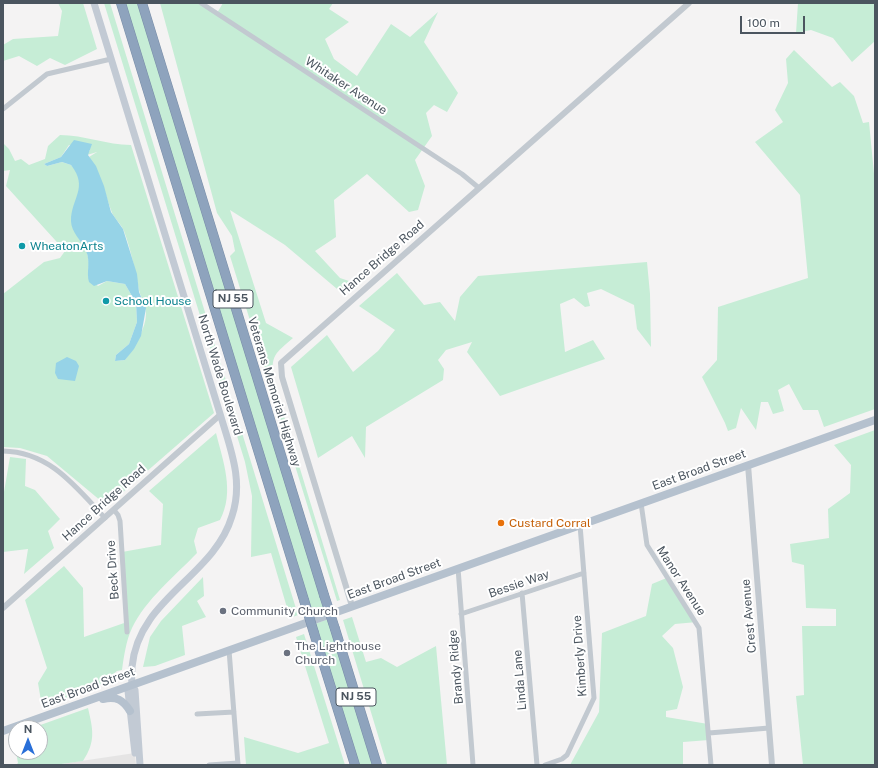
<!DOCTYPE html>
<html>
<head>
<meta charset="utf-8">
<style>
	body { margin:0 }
	#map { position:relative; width:878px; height:768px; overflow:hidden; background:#f4f3f3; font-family:"Public Sans",sans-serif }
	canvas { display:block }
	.frame { position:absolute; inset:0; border:4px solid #4b555f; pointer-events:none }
	.north { position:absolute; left:8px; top:720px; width:40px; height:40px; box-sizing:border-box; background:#fff; border:1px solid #b7bbbf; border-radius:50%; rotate:0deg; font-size:11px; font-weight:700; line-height:16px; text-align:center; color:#4b555f }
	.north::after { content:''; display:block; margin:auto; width:14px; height:18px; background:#296fd8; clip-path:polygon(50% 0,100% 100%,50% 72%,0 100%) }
	.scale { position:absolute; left:740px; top:16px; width:65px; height:18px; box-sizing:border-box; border:2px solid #4b555f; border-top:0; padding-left:5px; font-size:12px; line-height:14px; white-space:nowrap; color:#4b555f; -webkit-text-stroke:3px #fff; paint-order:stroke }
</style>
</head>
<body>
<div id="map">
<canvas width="878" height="768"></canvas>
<div class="frame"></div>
<div class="north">N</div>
<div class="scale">100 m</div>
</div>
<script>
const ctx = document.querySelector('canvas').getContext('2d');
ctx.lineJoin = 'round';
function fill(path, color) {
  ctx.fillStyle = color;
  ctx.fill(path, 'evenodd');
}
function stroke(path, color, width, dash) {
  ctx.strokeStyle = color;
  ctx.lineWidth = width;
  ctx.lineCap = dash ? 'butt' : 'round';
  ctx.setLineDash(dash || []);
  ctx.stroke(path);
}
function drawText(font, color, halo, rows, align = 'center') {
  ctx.font = font + ' "Public Sans",sans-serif';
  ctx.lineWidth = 4;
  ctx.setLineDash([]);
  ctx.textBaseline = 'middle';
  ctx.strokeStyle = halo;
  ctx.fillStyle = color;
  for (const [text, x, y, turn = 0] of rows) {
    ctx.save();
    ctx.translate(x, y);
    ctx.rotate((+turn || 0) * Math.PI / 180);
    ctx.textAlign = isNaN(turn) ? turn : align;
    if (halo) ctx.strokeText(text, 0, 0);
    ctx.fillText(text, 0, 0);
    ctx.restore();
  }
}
fill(new Path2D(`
	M135,753L136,765H54Z`), '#e5e4e4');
fill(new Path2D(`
	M58,3H83L97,49L65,65L50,58L37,66L19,56L3,61V45L13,39L58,36L62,11Z
	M104,3H110L298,615L290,618L271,553L251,557L252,496L245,462Z
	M124,3H139L326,611L313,617Z
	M160,3H201L217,13L223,3H333L329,9L349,22L325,39L334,59L357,76L391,24L410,37L438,12L424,42L458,93L447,112L434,105L426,113L432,136L415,160L425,186L418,210L409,212L367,174L334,200L336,237L315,251L340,278L355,283L343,294L285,245L230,210L266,323L293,338C275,354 271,354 273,380L340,600L337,601L230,256L235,251L232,236L217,213Z
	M798,3H875V41L852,62L833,38L811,30L796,33Z
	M794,50L832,87L840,82L854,96L863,123L869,122L875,184V409L824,427L818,410H803L789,384L778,390L784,411L773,414L768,402H761L756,430L741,408L736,428L728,431L725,423L702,377L717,360L718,307L808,278L800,195L755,142L783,122L775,110L788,83L786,59Z
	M60,135C84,135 107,145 131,145L214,413L107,506L47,456L20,448L3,447V294L44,262L60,258L65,251L6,186L10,170L3,171V143L9,149L15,161L21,159L29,165L45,159L48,146ZM69,145L90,150L87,155L97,152L89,157C101,174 104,191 111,210C113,218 121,223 124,231C131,250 135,270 139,290C140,296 144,301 145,307C150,324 134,347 125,360L115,361L116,355L129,344L137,322L136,303L125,284L107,281L98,286L88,277L89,263L87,252L75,232L80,182L77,172L71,165L62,162L47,166L44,164L61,157Z
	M647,262L650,294L651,347L637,329L634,305L601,289L587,293L590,306L585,307L574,298L560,304L565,352L593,340L605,359L500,396L467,352L472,342L446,350L438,360L444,369L443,380L366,427L365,458L352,436L318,458L291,367L327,335L353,372L378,351L395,330L359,306L397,273L424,305L440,302L455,321L460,297L478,276Z
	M875,430V765H803L796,696L804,695L802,626H836V609L806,608L804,565L792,562L790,544L829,538L828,509L850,493L851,465L834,445Z
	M216,433C223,461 235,492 220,520L198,528L194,541L197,553C175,576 146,599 132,628C126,641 124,656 122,670L117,671L98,686L42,707L38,683L47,668L25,600L64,566L83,588L84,637L127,622L122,552L161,545L163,504L149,491Z
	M10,457L26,459L25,486L35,490L60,519L48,531L54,548L24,574L28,549L3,552V491L4,492Z
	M203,577L204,596L197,601L206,617L182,626L185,655L155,666L143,667L150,637L161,621Z
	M669,577L697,622L675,624L662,636L673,648L683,687L677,709L666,711V717L708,724L709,740L683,742V765H570L599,712L602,633L646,616L652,584Z
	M352,617L366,662L381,658L397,667L436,646L447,765H387L343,620Z
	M328,619L374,765H358L317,632L318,630L315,624Z
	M304,634L345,765H246L244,737L298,753L329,743L296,637Z
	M88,708C93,730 96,741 83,761L54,765H16L18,763L16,752H40V728H32Z`), '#c6edd6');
fill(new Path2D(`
	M74,140L92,144L88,155L96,166L104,186L111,212L123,229L137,274L139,292L146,308L141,336L134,349L125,360L115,361L116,355L129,344L137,322L136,303L125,284L107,281L94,286L89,282C86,272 91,262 86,251C82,241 71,232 71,221C71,198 89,188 71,165L62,162L47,166L44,164L61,157Z
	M67,357L76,361L79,366L75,381L58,379L55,373L56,363Z`), '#96d3e7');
const motorway = new Path2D(`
	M121,3L304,600
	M142,3L324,595
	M335,629L377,765
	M314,633L355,765`);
stroke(motorway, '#7a8ea8', 10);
stroke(new Path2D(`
	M201,3L462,174L479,188
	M3,109L47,74L111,59
	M3,451C50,452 75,486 105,518
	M641,503L647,545L699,628L711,765
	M114,510L118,515L120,521L127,632
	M458,568L473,765
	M522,593L537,765
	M461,614L584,573
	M229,650L238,765
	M197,714L234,712
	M709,733L769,728
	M209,765L238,763
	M545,765L562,759L567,755L594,698L580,525`), '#c2c9d0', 5);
stroke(new Path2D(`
	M748,465L772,765
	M352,606L282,377L281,363L689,3
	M3,608L220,415`), '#c2c9d0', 6);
stroke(new Path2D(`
	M94,3L225,430C234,459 242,486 232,516C214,577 138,598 132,667C132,676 130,683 135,690L140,765
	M132,685L128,691L135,753`), '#c2cad4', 7);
stroke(new Path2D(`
	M103,699C117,696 123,700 130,711
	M3,731L875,420`), '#b5c1ce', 8);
stroke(motorway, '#8ea3bd', 9);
const motorwayBridge = new Path2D(`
	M324,595L335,629
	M304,600L314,633`);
stroke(motorwayBridge, '#7a8ea8', 10, []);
stroke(motorwayBridge, '#8ea3bd', 9);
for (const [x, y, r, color] of [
	[22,246,4,"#0f9aa8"],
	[106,301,4,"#0f9aa8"],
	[501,523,4,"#e8710a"],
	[223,611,4,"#6b7280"],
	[287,653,4,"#6b7280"]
]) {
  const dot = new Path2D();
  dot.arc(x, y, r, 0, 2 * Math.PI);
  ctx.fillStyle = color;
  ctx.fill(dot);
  stroke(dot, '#fff', 1.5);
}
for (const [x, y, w] of [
	[233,299,40],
	[356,697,40]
]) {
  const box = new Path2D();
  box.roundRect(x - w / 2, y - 9, w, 18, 3);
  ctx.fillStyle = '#fff';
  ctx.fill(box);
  stroke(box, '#4b555f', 1);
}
drawText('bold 11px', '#4b555f', null, [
	["NJ 55",233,299],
	["NJ 55",356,697]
]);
drawText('12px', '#4b555f', '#fff', [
	["Whitaker Avenue",346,86,33],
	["Hance Bridge Road",382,258,-41],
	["North Wade Boulevard",220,375,73],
	["Veterans Memorial Highway",274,392,73],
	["East Broad Street",699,470,-20],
	["Hance Bridge Road",104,503,-42],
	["Beck Drive",113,570,-94],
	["East Broad Street",394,579,-20],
	["Manor Avenue",681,581,57],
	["Bessie Way",519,584,-19],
	["Crest Avenue",749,616,-95],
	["Kimberly Drive",580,656,-94],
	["Brandy Ridge",456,667,-95],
	["Linda Lane",520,680,-95],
	["East Broad Street",88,688,-20]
]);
drawText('12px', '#0d838f', '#fff', [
	["WheatonArts",30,246],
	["School House",114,301]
], 'left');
drawText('12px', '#c56008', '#fff', [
	["Custard Corral",509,523]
], 'left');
drawText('12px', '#5b616d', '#fff', [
	["Community Church",231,611],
	["The Lighthouse",295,646],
	["Church",295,660]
], 'left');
</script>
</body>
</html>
